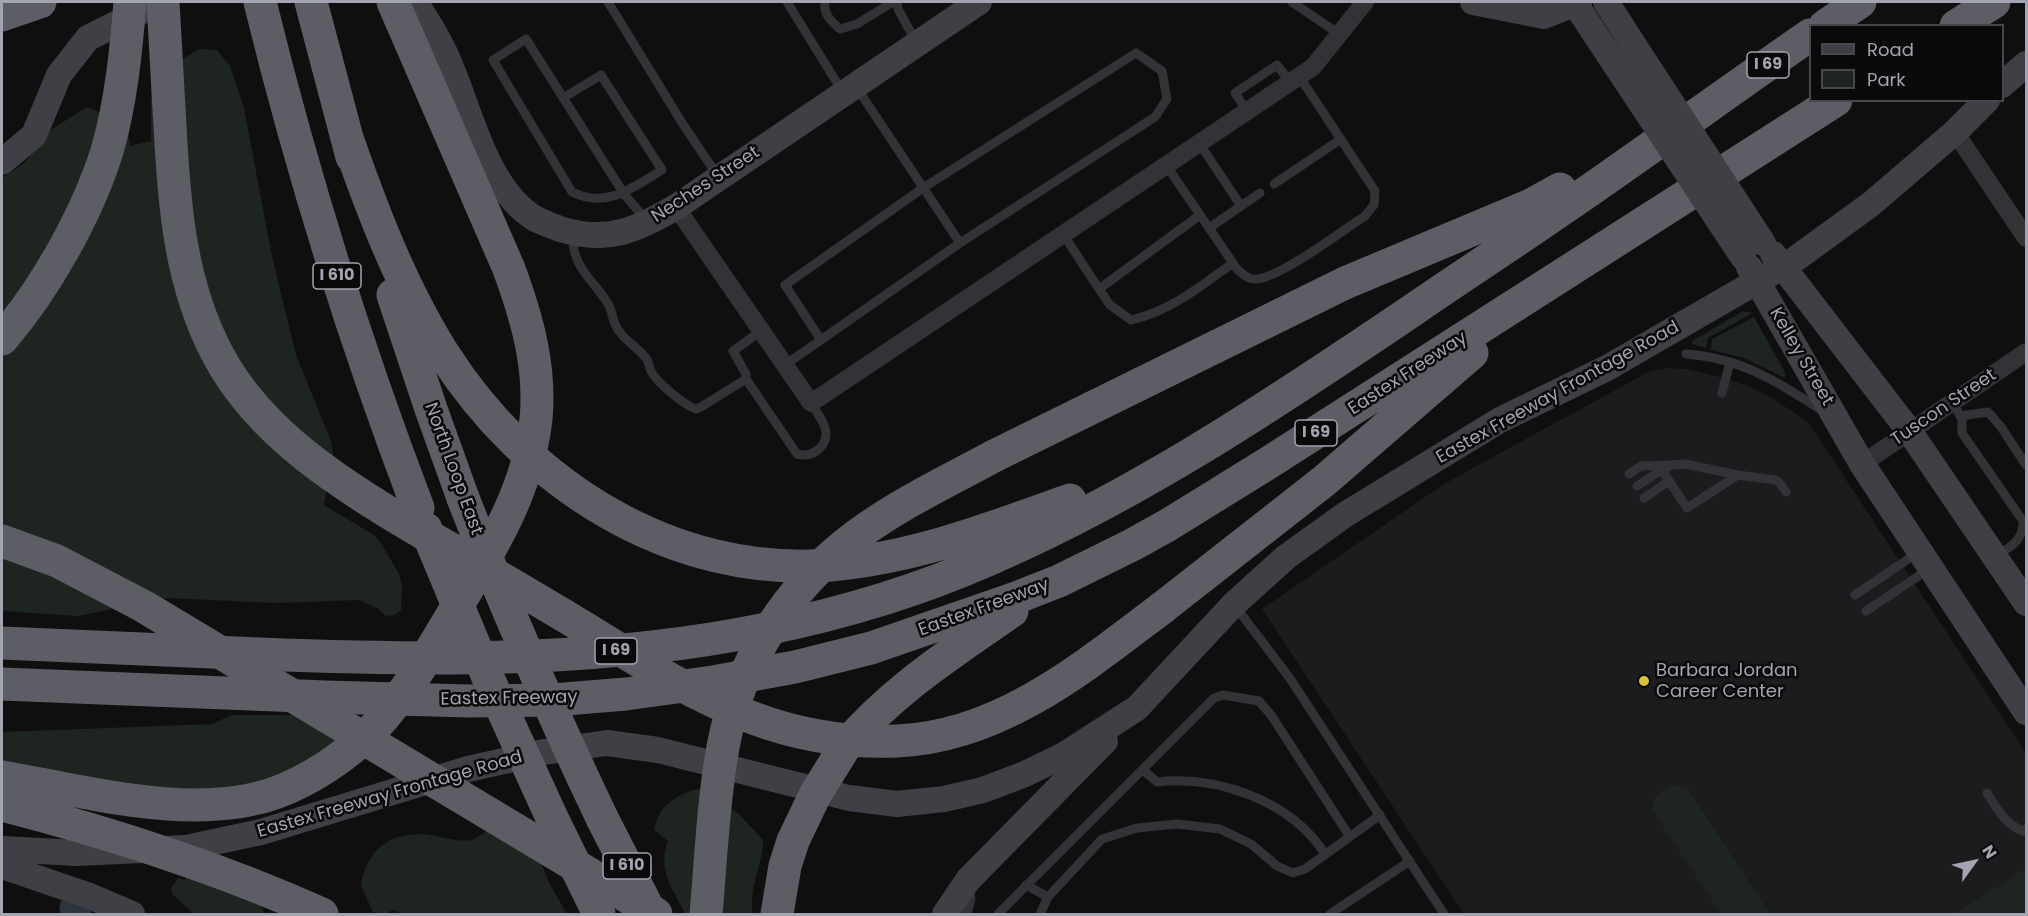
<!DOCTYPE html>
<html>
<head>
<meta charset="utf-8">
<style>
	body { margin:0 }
	#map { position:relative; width:2028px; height:916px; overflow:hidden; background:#0f0f10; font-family:Poppins,sans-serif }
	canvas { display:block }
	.frame { position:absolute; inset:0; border:3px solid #a2a4b0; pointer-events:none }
	.legend { position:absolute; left:1809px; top:24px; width:195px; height:78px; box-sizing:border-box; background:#0a0a0b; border:2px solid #47484d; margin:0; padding:8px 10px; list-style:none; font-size:18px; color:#a2a4b0 }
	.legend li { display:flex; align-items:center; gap:12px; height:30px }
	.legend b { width:30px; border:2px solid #47484d }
	.north { position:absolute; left:1944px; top:832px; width:60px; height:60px; -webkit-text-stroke:4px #0a0a0b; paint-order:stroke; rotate:57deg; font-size:16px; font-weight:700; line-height:24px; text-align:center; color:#a2a4b0 }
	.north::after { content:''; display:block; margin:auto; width:21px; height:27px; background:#a2a4b0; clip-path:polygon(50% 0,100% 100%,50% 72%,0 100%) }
</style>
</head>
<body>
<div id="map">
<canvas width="2028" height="916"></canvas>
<div class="frame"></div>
<ul class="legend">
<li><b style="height:8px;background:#3f3f45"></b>Road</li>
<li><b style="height:16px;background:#1e241f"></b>Park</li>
</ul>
<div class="north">N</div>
</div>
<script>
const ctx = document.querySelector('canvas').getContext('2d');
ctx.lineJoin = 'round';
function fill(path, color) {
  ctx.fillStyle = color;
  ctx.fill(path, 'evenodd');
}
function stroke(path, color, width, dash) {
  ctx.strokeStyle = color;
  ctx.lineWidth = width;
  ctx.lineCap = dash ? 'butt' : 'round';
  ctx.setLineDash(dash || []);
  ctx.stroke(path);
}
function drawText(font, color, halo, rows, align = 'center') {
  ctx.font = font + ' Poppins,sans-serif';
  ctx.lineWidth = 5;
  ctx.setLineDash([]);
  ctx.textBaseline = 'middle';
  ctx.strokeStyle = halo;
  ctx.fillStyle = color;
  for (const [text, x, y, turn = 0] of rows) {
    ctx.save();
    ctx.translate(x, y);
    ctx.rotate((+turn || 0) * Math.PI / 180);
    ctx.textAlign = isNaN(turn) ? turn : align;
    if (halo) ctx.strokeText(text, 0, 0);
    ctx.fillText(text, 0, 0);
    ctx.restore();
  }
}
fill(new Path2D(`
	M1668,368L1686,369L1716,376L1749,386L1775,400L1808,422L2026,753V914H1464L1262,609L1444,484L1650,371Z`), '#1c1b1d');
fill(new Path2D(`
	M200,49L217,50L230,66L244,108L272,256L296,355L331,441L333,454L324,505L374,535L381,543L399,574L402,586L401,611L394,615L386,616L377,608L359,600L276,603L167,598L78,616L2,611V178L23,164L34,151L44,134L87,107L102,113L127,128L130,146L151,141V76Z
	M1743,311L1753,313L1708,338L1706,348L1692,344V341Z
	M1754,317L1785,372V378L1744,358L1711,350L1712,339Z
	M231,715H300L361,720L316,760L247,788L186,792L2,766V732L213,724Z
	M1679,785L1687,788L1770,914H1721L1652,810C1652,796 1666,785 1679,785Z
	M696,789L707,790L726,806L738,813L763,840C763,865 748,888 753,914H685C673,888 657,870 668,841L654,830C659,805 673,797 696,789Z
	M495,826L538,855L548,881L567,914H405L393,910L385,914L373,912L361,886C366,853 385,834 420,834C436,834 454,843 471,840C478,838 488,830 495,826Z
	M2026,868V914H1955Z
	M191,871L257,898L265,914H194L173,895L171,888L178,878L184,880Z`), '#1e241f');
stroke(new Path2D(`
	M73,908L78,914`), '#2e343b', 27);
stroke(new Path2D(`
	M608,2L684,126L718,176
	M787,2L842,91
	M825,2C823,14 831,21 840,29L857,24L893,2
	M897,2L898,9L916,42
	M1292,2L1339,34
	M563,98L601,75L662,170C632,188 607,209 572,192L493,60L526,39L624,194L647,221
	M1247,111L1235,93L1277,65L1290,82
	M1199,143L1241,206L1209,228
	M1166,165L1237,269C1243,274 1248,280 1257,279C1281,277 1342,231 1365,216L1374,205L1375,191L1299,76
	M1274,184L1341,139
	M1241,206L1260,193
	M1063,234L1099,289L1200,215
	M573,235C571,265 592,279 607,302C612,310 612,317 615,324C621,339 637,346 646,358C649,362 649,366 651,371C656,382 684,405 696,409L701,407L746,379V374L733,351L761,331
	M1099,289L1110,305L1131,320C1171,311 1201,286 1233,263
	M821,340L785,285L923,188L1136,53L1162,71L1167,99L1155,117L960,243
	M1686,354C1696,355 1708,356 1718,359C1756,367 1791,391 1823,411
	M785,365L960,243L857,88
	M746,379L797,454C806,456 812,455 819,449C835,434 820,418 811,403
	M1722,393L1730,362
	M1953,403L1962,419V433L2023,521C2024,540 2010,548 1995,556
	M1960,416L1988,412L2001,427L2026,465
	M1629,474L1641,466L1671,465
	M1738,475L1687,508L1662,470L1671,465L1685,464L1738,475L1775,480L1779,482L1786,492
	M1637,486L1662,470
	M1644,498L1669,481
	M1855,595L1917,553
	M1235,606L1289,677L1444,914
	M1866,611L1929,569
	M1143,770L1157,782C1218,775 1291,801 1325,854
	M1987,793C1997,808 2005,825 2023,831L2026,829
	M1026,885L1048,897
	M967,914L971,899L969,888
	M998,914L1214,698L1223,695L1259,701L1271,715L1350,837
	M1040,914L1048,897L1102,839L1137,828L1177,824L1220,829L1251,844L1277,866L1293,873L1305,869L1380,815
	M1330,914L1410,861`), '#333337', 9);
stroke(new Path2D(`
	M1955,132L2026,238
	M676,207L811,403L1313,67L1365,2
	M1862,464L2026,352`), '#333337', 18);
stroke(new Path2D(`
	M415,2C425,17 435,33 443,49C469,101 481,181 531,216C539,222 551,225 560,229C606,244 637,230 676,207L979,2
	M1473,2L1544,16L1579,2
	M1574,2L1613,61
	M1606,2L1635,47
	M2002,85L2026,64
	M2,162L34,135L59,75L88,38L142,11
	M1773,254L1910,432L2026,603
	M1749,267L1862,464L2026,712
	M2,849L77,853L186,848L261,832L468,769L544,752L607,743L658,750L849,798L897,804L944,799L983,790L1025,774L1064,755L1137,708L1233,605L1286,557L1346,514L1500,420L1607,368L1794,260L1871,204L1955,132L1987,100
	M2,866L87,895L132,914
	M945,914L968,880L1105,741`), '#3f3f45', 26);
stroke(new Path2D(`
	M260,2C302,173 355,343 418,508
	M311,2L352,157
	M2,15L40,2
	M1825,26L1860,2
	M1956,26L1994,2
	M346,135C372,210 401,286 443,353C526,484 672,578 831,565C914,558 992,528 1070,500
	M393,295L431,409L463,498
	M994,456L1345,283L1531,205L1560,189
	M1162,608L1324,481L1472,353
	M2,643C87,646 173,650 259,654C418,660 578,663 735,635C812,621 891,600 964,570C1123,505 1268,408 1410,312C1459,278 1509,246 1558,212C1643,154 1726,93 1810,35
	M2,684L325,697L469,701L553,700L626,694L713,682L795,667L871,648L1013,599L1059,581L1132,545L1168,525L1265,465L1836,100
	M844,748C890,692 953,652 1012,611
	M552,818L599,914
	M602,818L651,914
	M777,914L785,866L793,841`), '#5d5e65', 33);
stroke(new Path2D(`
	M1635,47L1763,243
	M1613,61L1743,257`), '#3f3f45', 26);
stroke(new Path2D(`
	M163,2C165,43 168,85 170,126C174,204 180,284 218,355C262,438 348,488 426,535C469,559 511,584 553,609C618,647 682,692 753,718C798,735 849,743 897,741C1000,737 1084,667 1162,608
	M2,339C45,289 87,215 107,151C121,103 126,51 130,2
	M463,498C505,607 552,713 602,818
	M426,529L489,680L552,818
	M2,541L57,561L143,606L656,914
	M2,777C85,791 193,822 275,793C311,780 346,756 373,729C406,694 431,651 455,610C491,549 528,491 536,419C541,367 527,318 509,269L393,2
	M2,805C111,833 219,868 322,914
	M793,841L815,795L844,748
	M706,914C711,859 713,802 723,747C738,664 789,586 856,536C899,504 948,481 994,456`), '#5d5e65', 33);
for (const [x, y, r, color] of [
	[1644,681,6,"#ddc13b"]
]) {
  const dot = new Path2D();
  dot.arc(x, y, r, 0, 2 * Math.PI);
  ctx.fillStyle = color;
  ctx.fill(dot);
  stroke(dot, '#0a0a0b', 2);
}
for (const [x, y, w] of [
	[1768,65,42],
	[337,276,48],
	[1316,433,42],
	[616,651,42],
	[627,866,48]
]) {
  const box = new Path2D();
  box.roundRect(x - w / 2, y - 13, w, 26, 4.5);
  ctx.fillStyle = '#0a0a0b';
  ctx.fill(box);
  stroke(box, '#a2a4b0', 1.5);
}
drawText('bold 16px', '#a2a4b0', null, [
	["I 69",1768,65],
	["I 610",337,276],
	["I 69",1316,433],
	["I 69",616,651],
	["I 610",627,866]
]);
drawText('18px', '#a2a4b0', '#0a0a0b', [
	["Neches Street",706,185,-33],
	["Kelley Street",1801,357,60],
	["Eastex Freeway",1408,374,-33],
	["Eastex Freeway Frontage Road",1558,393,-29],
	["Tuscon Street",1944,408,-34],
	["North Loop East",453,469,70],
	["Eastex Freeway",984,608,-20],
	["Eastex Freeway",509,699,-1],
	["Eastex Freeway Frontage Road",390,795,-16]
]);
drawText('18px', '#a2a4b0', '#0a0a0b', [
	["Barbara Jordan",1656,671],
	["Career Center",1656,692]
], 'left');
</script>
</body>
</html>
